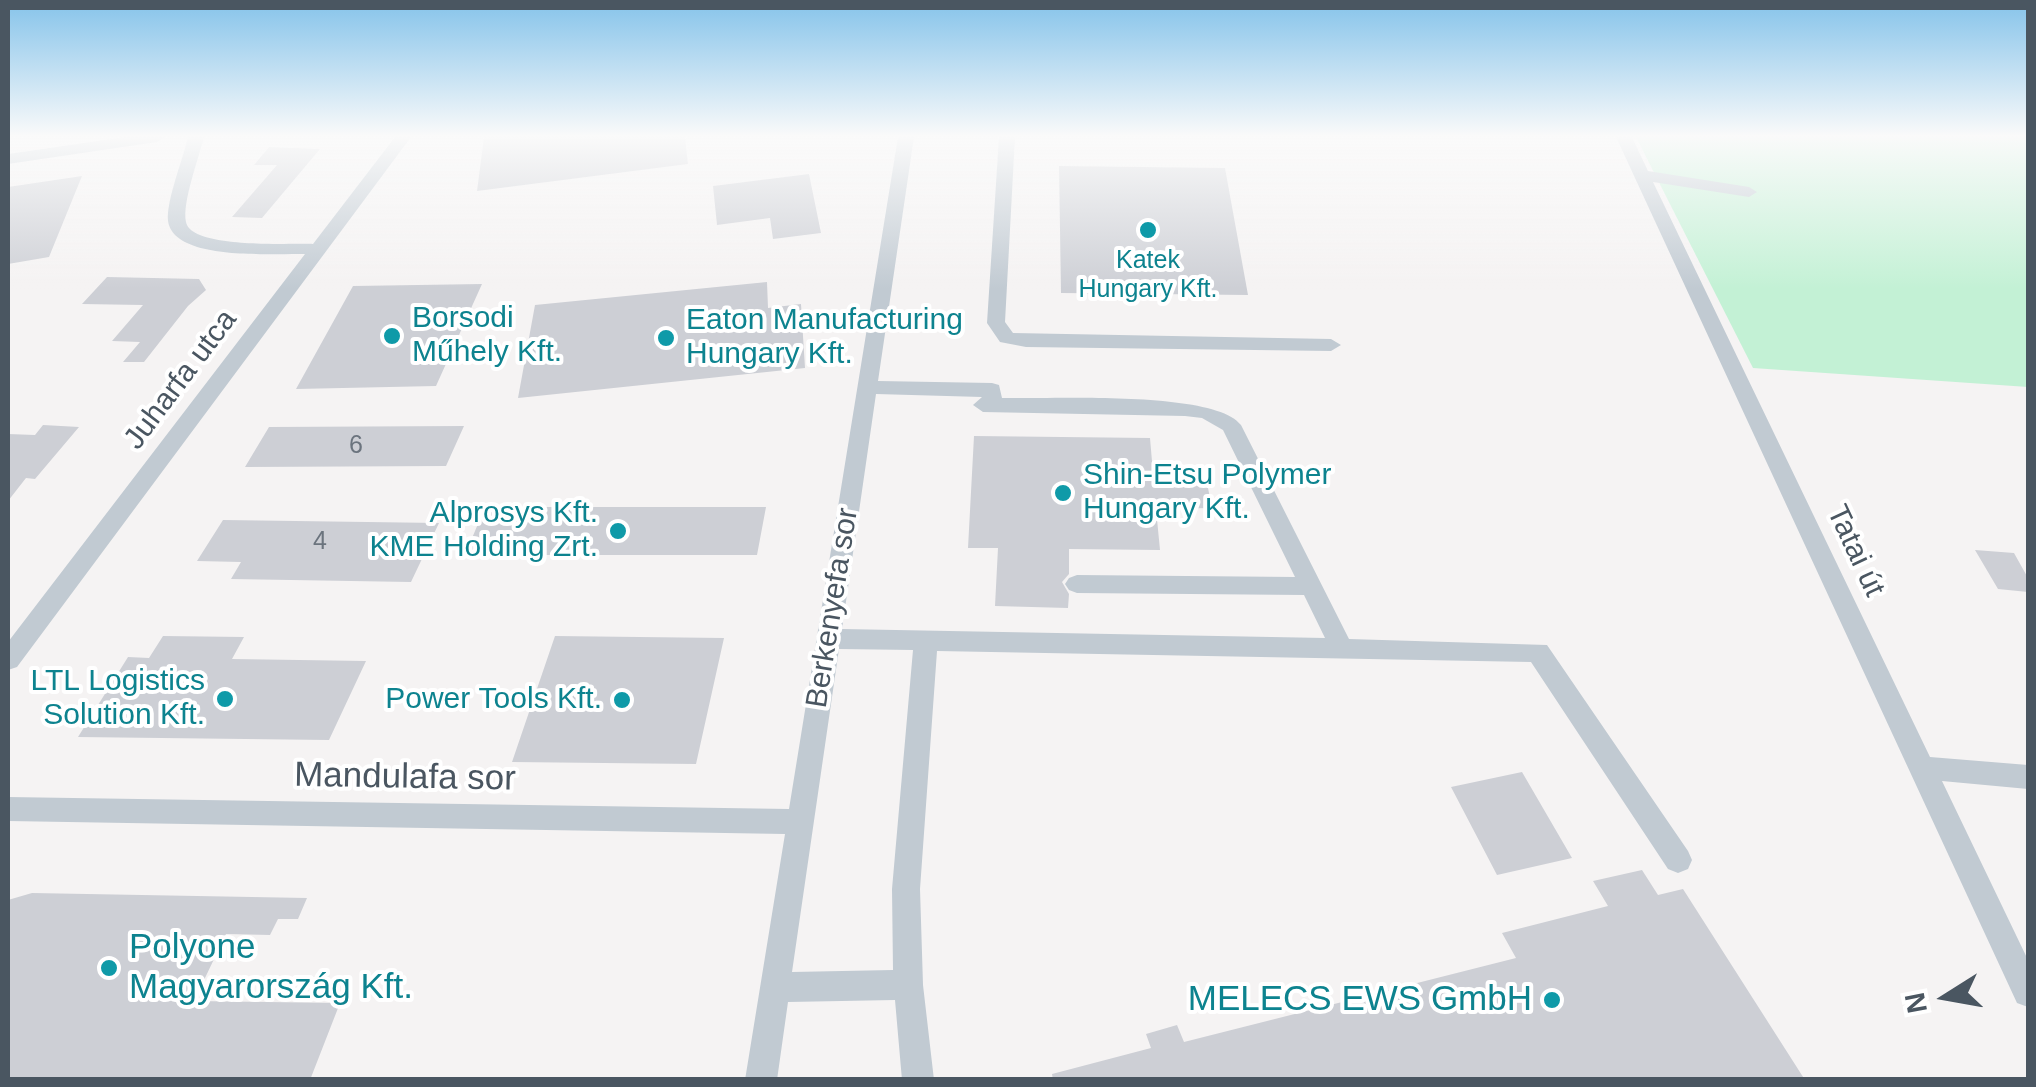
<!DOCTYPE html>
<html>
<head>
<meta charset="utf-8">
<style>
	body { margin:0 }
	#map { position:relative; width:2036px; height:1087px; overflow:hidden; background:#f5f3f3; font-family:Arial,sans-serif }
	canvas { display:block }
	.frame { position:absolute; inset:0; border:10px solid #4a5661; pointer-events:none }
	.north { position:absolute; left:1896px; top:947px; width:100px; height:100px; -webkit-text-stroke:8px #fff; paint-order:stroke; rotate:259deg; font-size:28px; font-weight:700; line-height:40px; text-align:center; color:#4a5661 }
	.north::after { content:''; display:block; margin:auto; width:35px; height:45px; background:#4a5661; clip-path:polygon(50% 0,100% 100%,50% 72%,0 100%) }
</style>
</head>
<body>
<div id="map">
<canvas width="2036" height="1087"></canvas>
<div class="frame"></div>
<div class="north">N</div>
</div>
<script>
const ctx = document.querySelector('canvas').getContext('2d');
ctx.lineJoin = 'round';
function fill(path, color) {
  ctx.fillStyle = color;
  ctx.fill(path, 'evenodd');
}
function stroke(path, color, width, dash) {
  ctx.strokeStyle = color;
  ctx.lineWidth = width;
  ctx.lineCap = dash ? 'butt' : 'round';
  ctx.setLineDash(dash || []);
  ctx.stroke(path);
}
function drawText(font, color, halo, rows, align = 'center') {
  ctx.font = font + ' Arial,sans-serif';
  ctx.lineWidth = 8;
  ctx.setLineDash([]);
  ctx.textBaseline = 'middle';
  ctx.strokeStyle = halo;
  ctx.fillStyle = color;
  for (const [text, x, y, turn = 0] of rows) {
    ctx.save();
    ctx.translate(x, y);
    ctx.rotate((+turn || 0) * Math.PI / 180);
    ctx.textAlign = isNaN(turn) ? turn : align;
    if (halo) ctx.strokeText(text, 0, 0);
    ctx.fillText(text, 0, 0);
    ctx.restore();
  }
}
fill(new Path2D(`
	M1636,137H2028V387L1753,368Z`), '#c3f1d5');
fill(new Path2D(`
	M484,137H685L688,164L477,191Z
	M269,147L320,149L262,218L232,217L277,165H254Z
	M1059,166L1225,168L1248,295L1061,293Z
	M809,174L821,233L773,239L770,218L717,225L713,186Z
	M82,176L49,257L8,264V187Z
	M107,277L199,279L206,290L188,306L144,362H123L140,342L112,341L143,305L82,304Z
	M767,282L768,308L801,304L805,368L518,398L535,305Z
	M482,284L436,386L296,389L353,286Z
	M43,425L79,427L35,479L26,478L8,501V434L35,435Z
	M464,426L446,466L245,467L269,427Z
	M974,436L1150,438L1154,485L1207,483L1212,508L1156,509L1160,550L1069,549V574L1062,582L1069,594L1068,608L995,606L998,548H968Z
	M485,507H766L757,555H465Z
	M223,520L439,523L411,582L231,579L241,562L197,561Z
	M1975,550L2014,553L2028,578V592L1998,589Z
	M163,636L244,637L232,659L366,661L329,740L78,737L128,657L149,658Z
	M555,636L724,638L696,764L512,762Z
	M1522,772L1572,858L1497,875L1451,787Z
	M1642,870L1658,895L1683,889L1805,1080H1053L1052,1074L1151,1048L1146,1034L1177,1025L1184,1042L1516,958L1502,933L1608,906L1593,881Z
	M32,893L307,898L298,919H278L270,935L226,934L194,1001L340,1003L310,1080H8V900Z`), '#cdcfd5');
fill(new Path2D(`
	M125,137H165L157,142L8,164V154Z
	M188,137H204C199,158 182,202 186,222C191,249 289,243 313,244L395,137H411L17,667L8,670V642L305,254C275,253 174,262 168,221C166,201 183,159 188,137Z
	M898,137H914L878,381L992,383L999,385L1002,398C1050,399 1215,390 1241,425L1349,639L1547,645L1688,851L1692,860L1688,869L1678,873L1668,869L1531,662L937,651L920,889L923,985L934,1080H902L895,1000L788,1002L777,1080H745L785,834L8,821V797L789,809ZM876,394L982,397L973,405L983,412L1185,416L1202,418L1223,430L1295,577L1077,575L1069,578L1065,584L1069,590L1077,593L1304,595L1325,638L842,629ZM839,649L913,650L892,889L893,970L792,972Z
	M999,137H1015L1005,322L1013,333L1331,339L1341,345L1331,351L1026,347L1000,342L987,323Z
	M1616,137H1632L1648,171L1749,187L1757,192L1749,197L1653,182L1930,757L2028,765V789L1942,781L2028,960V1007L2017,1003Z`), '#c1cad2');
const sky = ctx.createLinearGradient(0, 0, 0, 289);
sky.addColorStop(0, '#85c3ea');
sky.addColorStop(0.47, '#fafafa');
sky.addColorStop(1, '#fafafa00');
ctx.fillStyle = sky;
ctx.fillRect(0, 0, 2036, 289);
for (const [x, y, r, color] of [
	[1148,230,10,"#0f9aa8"],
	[392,336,10,"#0f9aa8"],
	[666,338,10,"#0f9aa8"],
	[1063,493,10,"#0f9aa8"],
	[618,531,10,"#0f9aa8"],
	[225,699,10,"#0f9aa8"],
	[622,700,10,"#0f9aa8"],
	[109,968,10,"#0f9aa8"],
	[1552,1000,10,"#0f9aa8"]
]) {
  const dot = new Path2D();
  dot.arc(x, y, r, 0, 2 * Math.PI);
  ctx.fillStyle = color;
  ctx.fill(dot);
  stroke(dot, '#fff', 4);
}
drawText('25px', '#0d838f', '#fff', [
	["Katek",1148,261],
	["Hungary Kft.",1148,290]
]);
drawText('25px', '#6b747e', null, [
	["6",356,446],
	["4",320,542]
]);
drawText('30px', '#0d838f', '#fff', [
	["Borsodi",412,319],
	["Műhely Kft.",412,353],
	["Eaton Manufacturing",686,321],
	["Hungary Kft.",686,355],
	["Shin-Etsu Polymer",1083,476],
	["Hungary Kft.",1083,510],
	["Alprosys Kft.",598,514,"right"],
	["KME Holding Zrt.",598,548,"right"],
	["LTL Logistics",205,682,"right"],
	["Solution Kft.",205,716,"right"],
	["Power Tools Kft.",602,700,"right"]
], 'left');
drawText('30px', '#4a5661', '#fff', [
	["Juharfa utca",181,380,-53],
	["Tatai út",1855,551,65],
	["Berkenyefa sor",833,608,-81]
]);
drawText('35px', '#4a5661', '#fff', [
	["Mandulafa sor",405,778,1]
]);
drawText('35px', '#0d838f', '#fff', [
	["Polyone",129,948],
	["Magyarország Kft.",129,988],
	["MELECS EWS GmbH",1532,1000,"right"]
], 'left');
</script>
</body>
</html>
